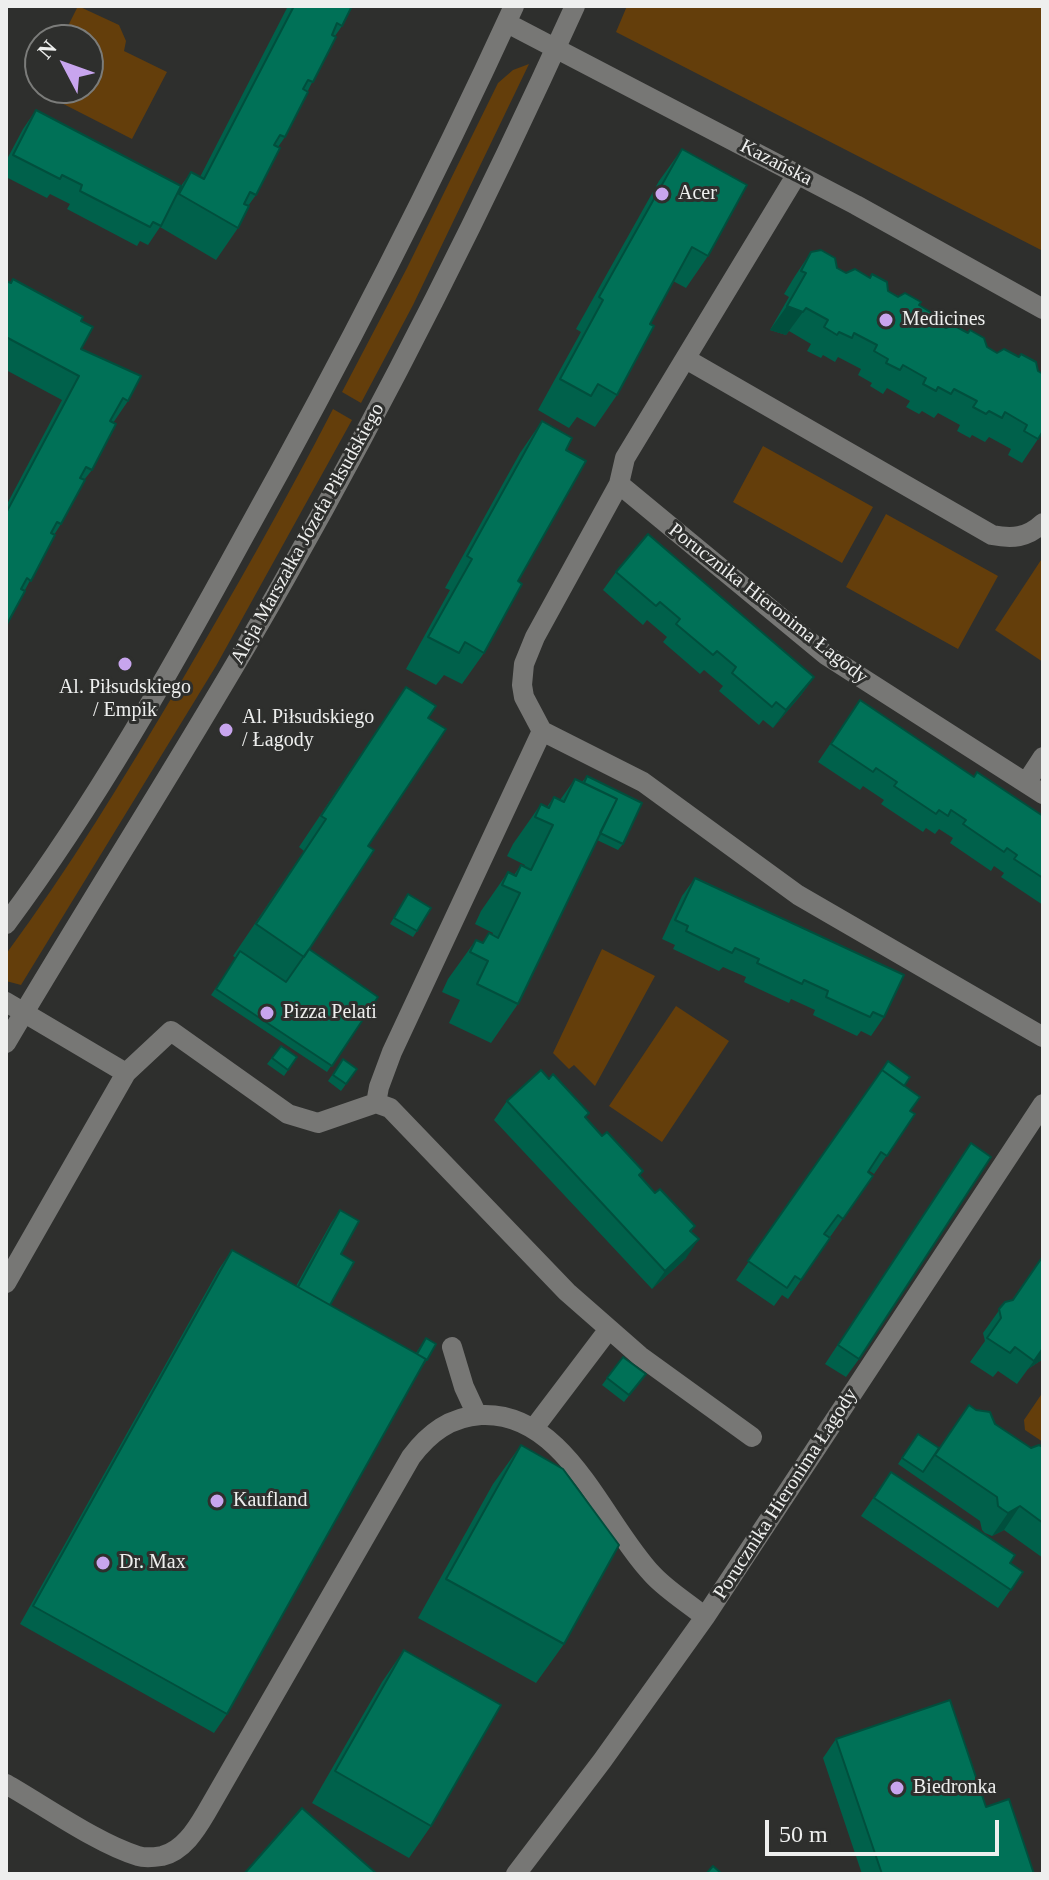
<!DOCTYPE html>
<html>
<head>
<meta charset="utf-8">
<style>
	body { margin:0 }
	#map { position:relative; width:1049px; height:1880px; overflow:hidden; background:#2e2f2d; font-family:Georgia,serif }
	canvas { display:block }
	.frame { position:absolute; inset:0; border:8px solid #eeefee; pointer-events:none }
	.north { position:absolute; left:24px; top:24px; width:80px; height:80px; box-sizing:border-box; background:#2e2f2d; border:2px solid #7b7c7a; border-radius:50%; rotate:311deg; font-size:22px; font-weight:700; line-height:32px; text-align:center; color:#eeefee }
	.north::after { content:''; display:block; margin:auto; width:28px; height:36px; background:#c8a5ee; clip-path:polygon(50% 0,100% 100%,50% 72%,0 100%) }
	.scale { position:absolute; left:765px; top:1820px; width:234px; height:36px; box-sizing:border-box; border:4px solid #eeefee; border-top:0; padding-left:10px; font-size:24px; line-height:28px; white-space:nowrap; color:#eeefee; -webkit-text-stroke:6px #2e2f2d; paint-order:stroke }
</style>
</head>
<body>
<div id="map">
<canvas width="1049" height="1880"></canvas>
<div class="frame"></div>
<div class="north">N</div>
<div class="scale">50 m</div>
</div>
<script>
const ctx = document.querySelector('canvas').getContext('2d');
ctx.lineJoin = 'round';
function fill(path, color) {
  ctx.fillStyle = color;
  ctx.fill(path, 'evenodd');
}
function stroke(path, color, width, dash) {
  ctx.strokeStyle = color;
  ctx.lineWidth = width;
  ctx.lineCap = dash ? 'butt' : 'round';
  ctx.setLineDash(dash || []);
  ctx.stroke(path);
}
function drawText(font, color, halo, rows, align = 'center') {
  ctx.font = font + ' Georgia,serif';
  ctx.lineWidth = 6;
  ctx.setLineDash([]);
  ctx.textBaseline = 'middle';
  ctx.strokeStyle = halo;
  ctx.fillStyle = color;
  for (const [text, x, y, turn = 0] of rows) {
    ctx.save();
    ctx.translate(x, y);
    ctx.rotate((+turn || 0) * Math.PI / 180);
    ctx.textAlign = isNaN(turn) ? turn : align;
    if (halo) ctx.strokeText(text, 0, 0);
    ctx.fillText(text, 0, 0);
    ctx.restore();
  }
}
fill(new Path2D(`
	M78,6L119,25L126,41L124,51L167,72L132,139L36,90L40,82V88H88V40H61Z
	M627,6H1043V251L616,32Z
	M529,64L413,305L361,403L342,392L407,268L498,83L513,70Z
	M333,409L352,420L216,666L21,985L6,981V954C69,869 124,778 178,687C232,595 284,504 333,409Z
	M763,446L873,507L842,563L733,502Z
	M886,514L998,576L958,649L846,587Z
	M1043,557V662L995,630Z
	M602,949L655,976L595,1086L574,1065L569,1069L553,1053Z
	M676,1006L729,1041L662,1142L609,1106Z
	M1043,1392V1442L1025,1430L1024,1420Z`), '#643e0b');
stroke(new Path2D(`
	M507,23L856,205L1043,309
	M797,174L625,458L619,484L535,637L524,664L522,685L524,697L542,731L643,782L798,895L1043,1037
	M686,359L992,535C1012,539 1027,538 1043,523
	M619,484L826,655L1043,794
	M1026,783L1043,757
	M6,924C96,803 171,670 243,538C340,364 431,187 514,6
	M6,1002L126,1073
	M6,1043C98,887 197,735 286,577C391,391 487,200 575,6
	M376,1103L379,1087L392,1052L542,731
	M6,1283L126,1073L171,1031L288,1114L318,1123L376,1103L390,1108L567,1292L640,1356L752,1437
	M452,1347L464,1387L477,1415
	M534,1428L609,1329
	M6,1784C43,1805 98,1844 138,1856C144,1858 156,1857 162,1856C183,1851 196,1830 206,1813L411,1457C429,1433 450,1417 481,1415C566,1411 603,1523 653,1575C668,1591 688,1603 705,1617
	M516,1874L602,1761L705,1617L1043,1104`), '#777775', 20);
fill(new Path2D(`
	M288,6H352L342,26L335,36L285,137L278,147L256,195L248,206L238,228L216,260L160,227L148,245L140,241L137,246L67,209L70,204L50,194L47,198L6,177V161L23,129L36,110L181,186L191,172L200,177Z
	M682,149L708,256L686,288L673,281L650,324L617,395L595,427L577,417L569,428L538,410L581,332L576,329L659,181Z
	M811,252L846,273L919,305L936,323L987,347L1038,439L1022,463L1008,455L1011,449L989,437L985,442L972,435L970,438L957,431L960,425L938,413L934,418L922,411L919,414L906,407L910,401L887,388L883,394L870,386L872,383L858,375L861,369L838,357L835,362L823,355L821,358L807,351L811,344L789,331L786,335L770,330L789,297L784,294L795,276Z
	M6,281L81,321V349L128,401L113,423L92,470L84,480L61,524L54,535L6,626V506L62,400L6,370Z
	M542,421L518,581L484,653L462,684L444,675L436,685L406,669L450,590L445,588L520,453Z
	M616,572L814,677L801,695L773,728L763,720L759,725L719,691L723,686L704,670L700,674L663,642L667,637L647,620L643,625L603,590Z
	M406,687L428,718L368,846L309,949L378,997L327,1072L211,995L236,958L233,956L304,851L299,847Z
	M860,700L974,777L1043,816V905L1001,877L1004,873L994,866L991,871L950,843L953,838L939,829L935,834L926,828L923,832L881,804L884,800L863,786L860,790L818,762Z
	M587,776L623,844L618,850L597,840L518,1004L491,1043L449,1023L460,1000L442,992L448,979L476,940L482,943L489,933L492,935L493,933L475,924L481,911L508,872L514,875L521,865L524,867L525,865L507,856L513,844L541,804L547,807L554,797L560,800L575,779L582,782Z
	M695,878L884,1017L871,1036L861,1031L857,1036L813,1015L815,1010L791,999L789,1003L744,982L746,977L723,967L719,971L673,949L675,945L662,939L682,896Z
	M404,901L417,931L413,937L390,924Z
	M281,1046L297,1057L284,1076L267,1064Z
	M343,1059L357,1069L341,1091L328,1081Z
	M888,1061L904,1086L910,1111L915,1114L874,1174L868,1170V1172L873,1176L830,1237L825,1234L817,1257L788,1299L782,1295L774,1306L736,1280Z
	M507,1101L586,1118L602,1136L643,1171L640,1176L655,1193L695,1226L691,1232L686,1258L652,1289L494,1120Z
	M971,1143L859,1359L846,1377L825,1364Z
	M340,1210L341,1254L330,1305L416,1353L426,1338L427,1360L422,1367V1366L227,1714L214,1733L20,1624L219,1269L232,1250L296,1286L331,1223Z
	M1043,1256V1359L1028,1369L1017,1384L998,1371L993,1377L970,1362L985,1341L983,1333L1005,1302L1012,1300Z
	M623,1357L646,1374L624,1402L602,1385Z
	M995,1424L1031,1448L1043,1447V1558L1004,1530L992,1536L985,1533L982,1530L980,1521L898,1464L918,1434L939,1448Z
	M521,1445L564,1644L536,1683L418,1618L493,1484Z
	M891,1472L1023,1572L998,1608L861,1516Z
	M404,1650L431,1826L409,1858L312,1803L382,1682Z
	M836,1739L986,1807L1034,1874H862L823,1758Z`), '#00614b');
fill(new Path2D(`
	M787,306L803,312L786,335L770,330Z
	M814,677L801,695L773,728L786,710Z
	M699,1239L686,1258L652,1289L665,1271Z
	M1043,1348V1359L1028,1369Z
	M1020,1506L1004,1530L992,1536L1008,1513Z`), '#004f3d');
const building = new Path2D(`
	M294,6H352L342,26L337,23L332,35L336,37L313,82L308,80L303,89L308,92L285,137L280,135L274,145L280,148L256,195L250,192L244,204L249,206L238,228L179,194L191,172L204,179Z
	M36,110L181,186L161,226L153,222L150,227L80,191L82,185L62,175L60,179L13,155Z
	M682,149L747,185L708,256L692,247L650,324L654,326L617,395L598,384L591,396L560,379L603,300L599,297Z
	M821,250L835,258L837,268L846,273L855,269L870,278L872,274L887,282L888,291L898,297L905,293L921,302L919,305L935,315L936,323L946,328L953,325L968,333L970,330L984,338L987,347L997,353L1004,349L1019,357L1021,354L1036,362L1038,371L1043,374V431L1038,439L1024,431L1027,425L1005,412L1002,418L989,411L986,414L973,407L977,401L954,389L951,394L938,387L936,391L923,384L926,378L903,365L900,370L886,363L888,359L874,351L877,345L854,333L852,338L839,332L837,335L824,327L828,320L806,308L803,312L787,306L806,273L801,271L811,252Z
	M13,279L83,317L81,321L93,327L81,349L141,376L128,401L123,398L110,421L116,424L92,470L86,467L80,478L85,480L61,524L57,522L51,533L55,535L31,581L27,578L21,589L25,591L6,626V513L79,376L6,337V281L11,283Z
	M542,421L572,438L566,450L586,461L518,581L522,584L484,653L465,642L459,653L428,637L472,559L467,556Z
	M648,534L814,677L786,710L776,702L772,707L732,673L736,667L717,651L713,655L676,624L680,619L660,602L656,606L616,572Z
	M406,687L436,706L428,718L446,729L368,846L374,850L304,957L256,924L326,819L321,816Z
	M860,700L974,777L977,772L1043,816V878L1014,859L1017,855L1007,848L1004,852L963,824L966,820L951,810L948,816L939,810L936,814L894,786L897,782L876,768L873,772L831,744Z
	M587,776L642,803L623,844L600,833L617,799L584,783Z
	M575,779L617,799L518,1004L477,984L488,961L470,952L476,940L483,943L489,933L498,938L520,893L502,885L508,872L516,876L521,865L531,870L553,825L535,817L541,804L549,808L554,797L564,802Z
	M695,878L904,975L884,1017L873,1012L870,1017L826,997L828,991L804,980L802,984L757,963L759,959L735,948L732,953L686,931L688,926L675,920Z
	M408,894L431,908L417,931L394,918Z
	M309,949L378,997L332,1066L216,989L240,951L286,982Z
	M281,1046L297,1057L288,1070L272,1058Z
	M343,1059L357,1069L346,1084L333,1075Z
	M888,1061L910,1077L904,1086L882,1070Z
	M541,1070L549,1079L553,1074L589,1113L585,1117L602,1136L607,1132L643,1171L639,1175L655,1193L660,1189L695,1226L690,1231L699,1239L665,1271L507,1101Z
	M882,1070L920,1097L910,1111L915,1114L887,1156L881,1152L868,1172L873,1176L843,1219L838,1215L824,1234L830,1238L801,1280L795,1276L787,1288L748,1261Z
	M971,1143L991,1157L859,1359L838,1345Z
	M340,1210L359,1221L341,1254L354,1262L330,1305L298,1287Z
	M232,1250L426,1359L227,1714L33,1606Z
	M1043,1256V1348L1034,1361L1015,1347L1010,1353L987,1338L1001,1318L999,1309L1005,1302L1013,1300Z
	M426,1338L436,1344L427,1360L417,1354Z
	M623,1357L646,1374L629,1395L607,1378Z
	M969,1405L976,1410L990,1412L995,1424L1031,1448L1039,1445L1043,1447V1523L1020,1506L1008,1513L1002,1509L998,1506L997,1497L935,1455Z
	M918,1434L939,1448L923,1472L902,1458Z
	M521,1445L563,1469L619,1545L564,1644L446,1579Z
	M891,1472L1015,1555L1010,1563L1023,1572L1011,1590L874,1498Z
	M404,1650L501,1705L431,1826L335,1771Z
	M950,1700L986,1807L1009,1799L1034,1874H882L836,1739Z
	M302,1808L377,1874H244Z
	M713,1866L722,1874H706Z`);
fill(building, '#007157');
stroke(building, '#004f3d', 2);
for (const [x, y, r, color] of [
	[662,194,8,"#c8a5ee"],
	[886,320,8,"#c8a5ee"],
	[125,664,8,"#c8a5ee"],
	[226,730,8,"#c8a5ee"],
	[267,1013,8,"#c8a5ee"],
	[217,1501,8,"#c8a5ee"],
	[103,1563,8,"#c8a5ee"],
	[897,1788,8,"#c8a5ee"]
]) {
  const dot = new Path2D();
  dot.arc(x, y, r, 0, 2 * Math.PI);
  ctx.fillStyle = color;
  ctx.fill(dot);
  stroke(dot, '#2e2f2d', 3);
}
drawText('20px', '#eeefee', '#2e2f2d', [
	["Kazańska",776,163,27],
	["Aleja Marszałka Józefa Piłsudskiego",308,534,-61],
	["Porucznika Hieronima Łagody",768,604,38],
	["Porucznika Hieronima Łagody",786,1494,-57]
]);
drawText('20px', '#eeefee', '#2e2f2d', [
	["Acer",678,194],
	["Medicines",902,320],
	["Al. Piłsudskiego",125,688,"center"],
	["/ Empik",125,711,"center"],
	["Al. Piłsudskiego",242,718],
	["/ Łagody",242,741],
	["Pizza Pelati",283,1013],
	["Kaufland",233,1501],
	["Dr. Max",119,1563],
	["Biedronka",913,1788]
], 'left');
</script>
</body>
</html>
